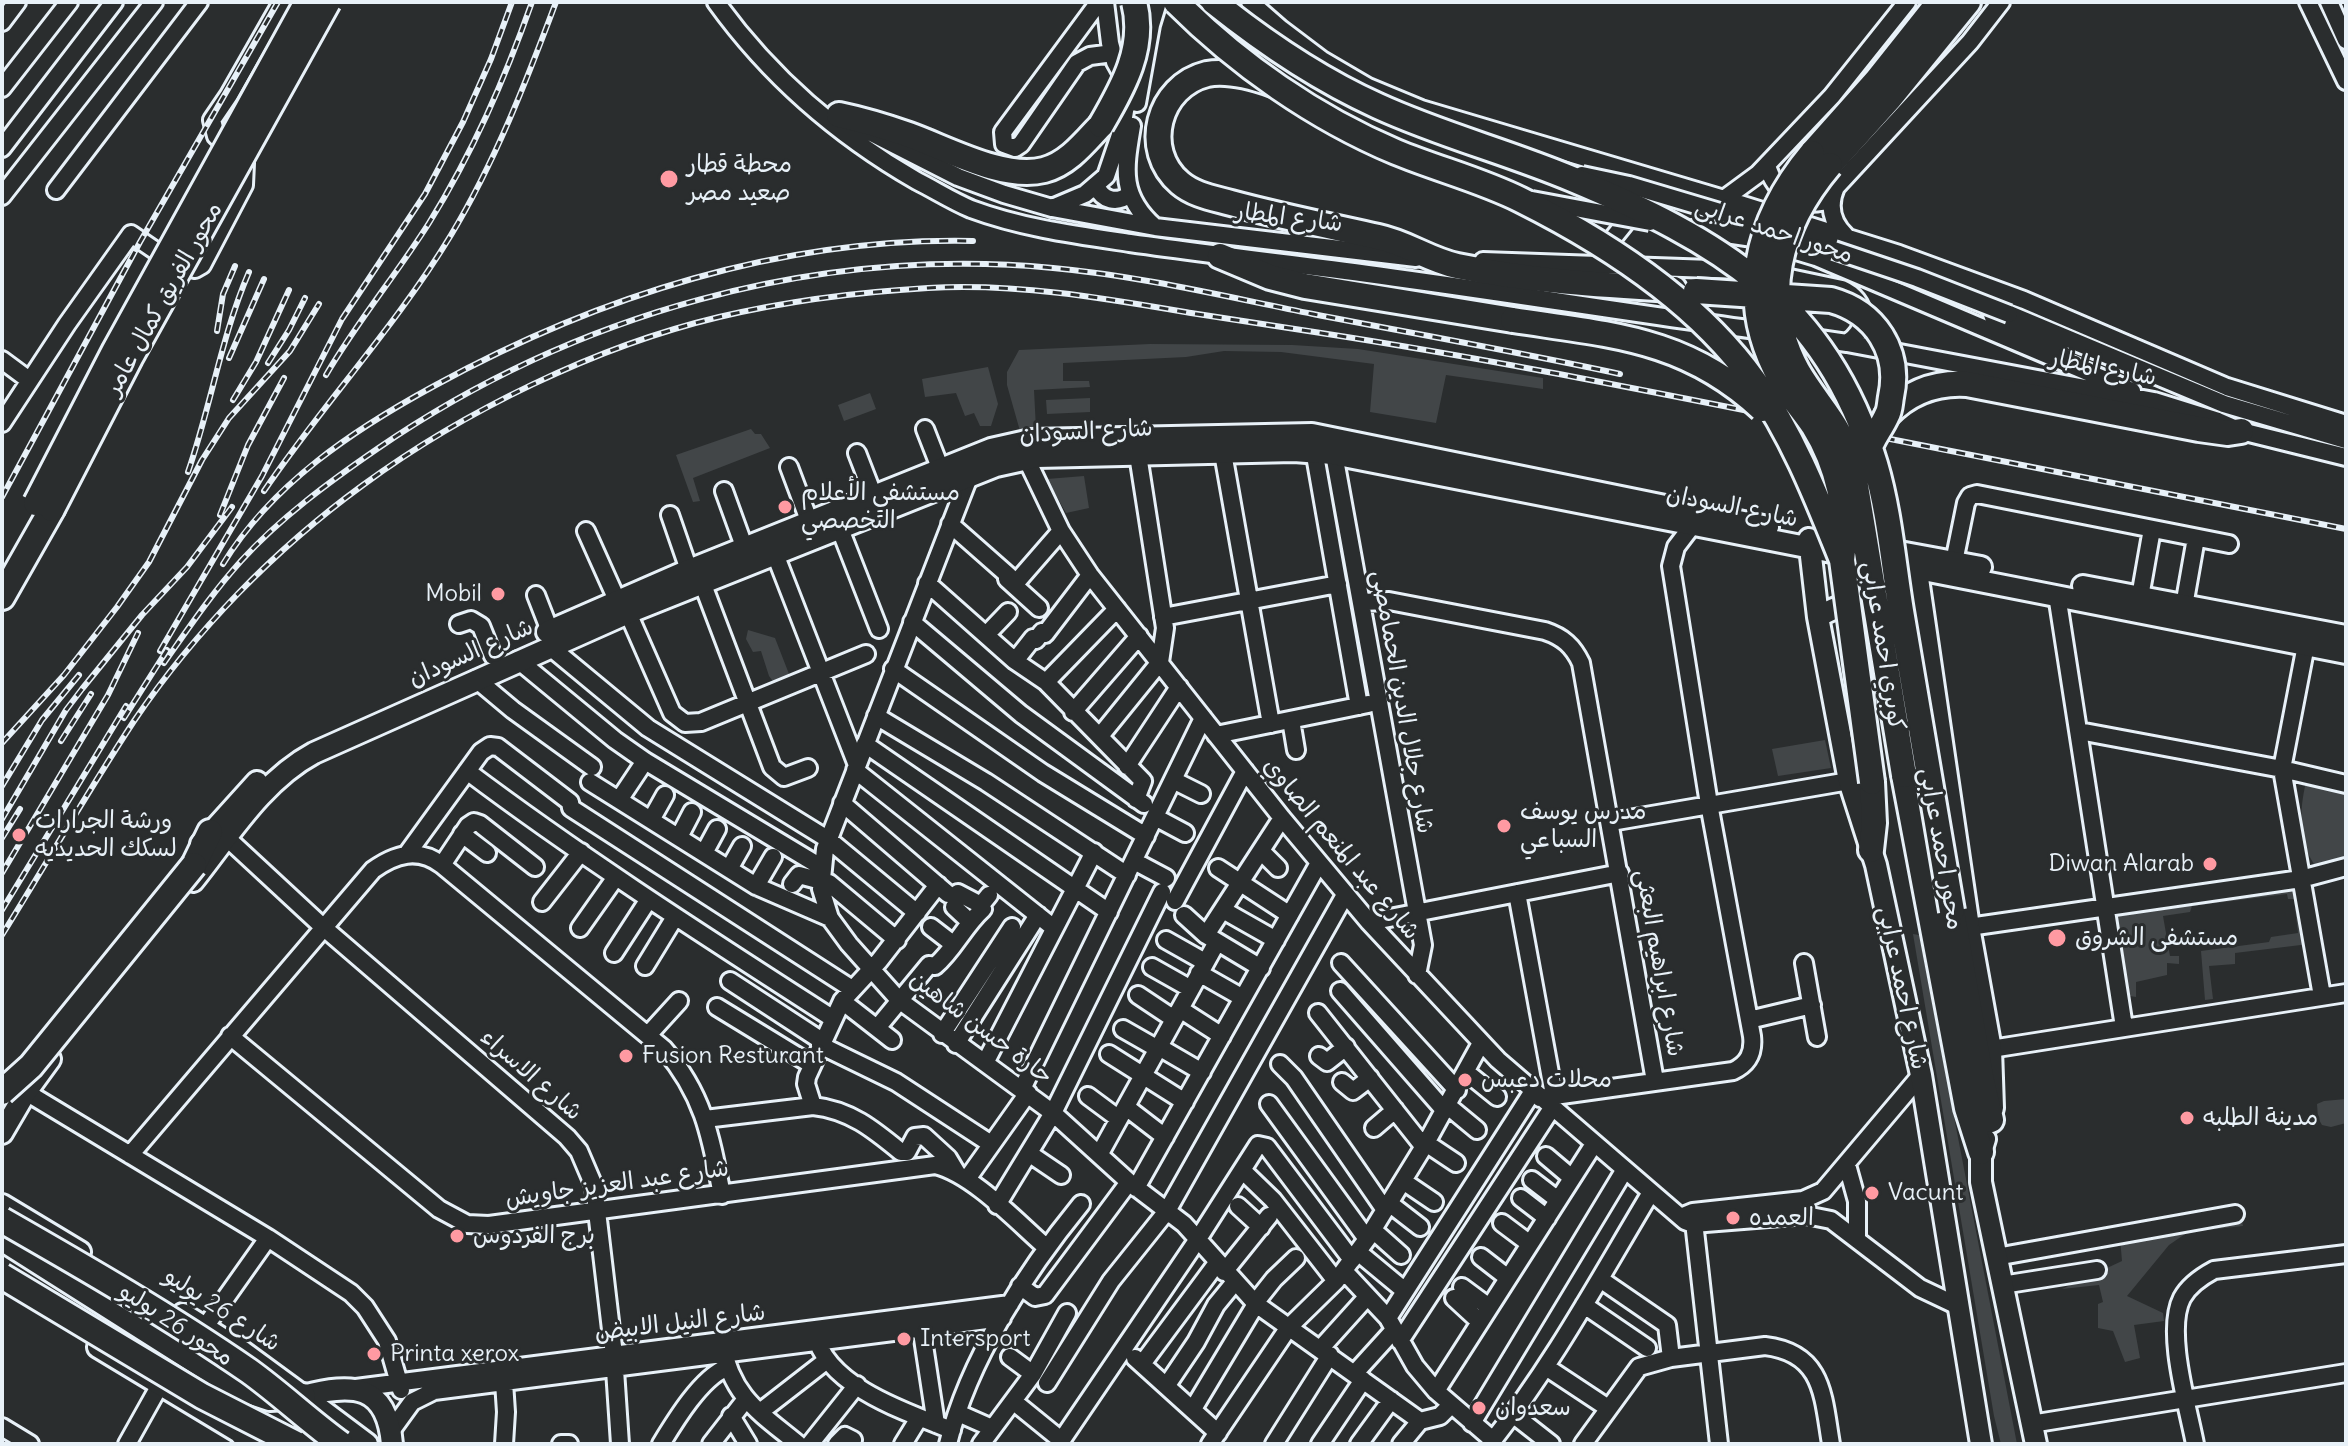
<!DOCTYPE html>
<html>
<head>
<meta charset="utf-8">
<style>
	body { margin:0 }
	#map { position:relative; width:2348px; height:1446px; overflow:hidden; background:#2a2d2e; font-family:Delius,sans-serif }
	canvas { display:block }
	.frame { position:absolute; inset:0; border:4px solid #e8f1f8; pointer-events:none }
</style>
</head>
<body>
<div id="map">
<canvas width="2348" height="1446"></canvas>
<div class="frame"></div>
</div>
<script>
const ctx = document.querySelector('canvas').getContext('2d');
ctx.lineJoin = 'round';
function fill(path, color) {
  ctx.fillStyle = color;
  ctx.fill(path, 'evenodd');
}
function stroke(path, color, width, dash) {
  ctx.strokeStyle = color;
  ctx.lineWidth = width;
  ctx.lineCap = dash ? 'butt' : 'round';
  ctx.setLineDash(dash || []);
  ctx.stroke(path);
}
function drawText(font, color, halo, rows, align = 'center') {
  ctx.font = font + ' Delius,"Playpen Sans Arabic",sans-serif';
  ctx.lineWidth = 6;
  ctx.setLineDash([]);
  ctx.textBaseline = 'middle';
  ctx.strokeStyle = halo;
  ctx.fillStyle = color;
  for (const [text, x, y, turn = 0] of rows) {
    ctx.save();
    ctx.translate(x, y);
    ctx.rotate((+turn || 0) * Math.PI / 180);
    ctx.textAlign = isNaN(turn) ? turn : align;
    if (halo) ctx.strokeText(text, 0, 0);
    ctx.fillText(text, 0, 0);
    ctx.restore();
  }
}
fill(new Path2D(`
	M1150,344L1292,345L1358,349L1543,378V389L1446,375L1436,423L1370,412L1374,364L1281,352L1224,351L1186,357L1063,363V381H1089L1090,387L1034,390L1036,429L1020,431L1007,385V372L1019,350Z
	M988,367L998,404L991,426H980L974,413L965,416L956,393L925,397L922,379Z
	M870,393L876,409L844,421L838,405Z
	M1090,398V412L1047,414L1046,400Z
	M751,429L755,434H761L770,448L693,478L700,501L693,502L676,455Z
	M1084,476L1089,508L1066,513L1047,479Z
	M748,630L775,638L789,674L784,683L775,684L769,676L761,651L753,652L746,639Z
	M1825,740L1831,768L1778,776L1772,749Z
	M2306,782L2346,793V860L2317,868C2298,844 2299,811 2306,782Z
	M2298,884L2309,944L2235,953V964L2209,966L2213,999L2205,1000L2201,951L2269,942L2271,937L2298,933L2294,899H2288L2287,894L2192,906L2190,912L2163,916L2170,956H2179V964L2167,963V975L2136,982V997L2124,995L2110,912Z
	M1913,934L1919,935L2017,1444H2001L1994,1416Z
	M2346,1099V1123L2331,1127L2322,1125L2318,1118L2317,1104L2324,1101Z
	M2241,1217L2243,1226L2188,1232L2169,1245L2127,1296L2163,1313L2164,1321L2134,1325L2140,1358L2125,1362L2113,1331L2098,1328V1304L2103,1302L2099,1285L2062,1289L2122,1261L2120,1238Z`), '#424648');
const minor = new Path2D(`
	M716,2C770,77 837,135 917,181C935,190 952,201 971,209C1022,228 1076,235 1130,243C1194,252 1258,260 1322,268C1472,287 1621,312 1771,332
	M1099,2L1003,132L1004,144L1015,148L1021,144L1077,63L1090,56L1113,53
	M1250,2L1281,29L1322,60L1368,87L1421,109L1724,199L1899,254L2024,300L2227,387L2346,424
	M2308,2L2346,81
	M2329,2L2346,40
	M2,22L17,2
	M2,88L69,2
	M1137,103L1151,25L1158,2
	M1132,126C1125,168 1119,195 1155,227
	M860,127L958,177L1004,194L1052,208L1155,227L1416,258
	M2,148L114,2
	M1767,165C1775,195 1802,210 1832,199
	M1096,186C1103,201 1117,204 1130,194
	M56,190L199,2
	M2,196L154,2
	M1724,199L1758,174L1832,96L1907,2
	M1052,208L1085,194L1106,176L1122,129L1129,87L1115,62L1110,43L1105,2
	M1723,213L1834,250
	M1692,229L1753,238L1816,257L2132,391
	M1846,236C1831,222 1828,205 1836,187L1970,42L2001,2
	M1601,253L1659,181
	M1483,261L1740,270
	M1771,274L1842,289C1867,300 1870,328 1847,343
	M1994,298L1989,306L1993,317L2037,337L2060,352
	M2009,314L2224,404L2346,440
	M1806,337L1847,343L2154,401L2218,421L2241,431L2346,457
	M2,360L29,380
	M2,423L67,324L131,234L175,264L195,269L202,265L244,185L245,163L216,136L212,120L229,95L282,2
	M925,429L941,470
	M1332,443L1423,945L1417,975
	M1313,444L1359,706
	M857,453L874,497
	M1223,453L1271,724
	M1026,458L1061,531L1090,575L1282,818L1369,922L1498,1060L1685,1221L1693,1224L1806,1215L1831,1220L1920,1288L1958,1306
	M789,467L810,523
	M969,477L825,849L821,889L830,918L849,944L899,1000L1053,1113L1129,1182L1184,1224L1256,1304L1420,1421
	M724,491L745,549
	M670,515L689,570
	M950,524L1009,576L1007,579L1039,608
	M840,529L879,629
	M586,531L617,600
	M775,554L857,765
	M1954,562L1966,503L1970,496L1977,494L2229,544
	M702,582L772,767L784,777L808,768
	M927,583L1015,661L1046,682L1143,781L1136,799
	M1014,585L1061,531
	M536,595L550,631
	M2057,595L2124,1027
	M2140,597L2152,529
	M1361,602L1389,601L1545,631C1563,637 1573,646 1581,663L1655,1081
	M2184,606L2196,538
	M628,613L672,713L685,723L701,722L866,654
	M1163,617L1338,584
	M912,622L1021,714L1144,804
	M459,624L471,620L481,626L493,656
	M986,635L1008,612
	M2306,645L2282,769L2322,996
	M549,646L648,728L829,840L917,913
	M518,660L615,740L645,761L821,867
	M1015,661L1033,638L1036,640L1042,632L1045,634L1090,575
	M893,669L1043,773L1146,836
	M476,679L513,710L592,767
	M1046,682L1117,609
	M1073,712L1139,636
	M876,716L986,782L1127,875
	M1291,720L1296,750
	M2079,731L2282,769L2346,784
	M1216,735L1368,704
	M1100,736L1160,662L1165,628L1138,455
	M865,744L1109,912
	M1127,766L1179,687
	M855,770L1054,928
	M467,771C584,859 708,938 832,1018
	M1173,780L1201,794
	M590,782L756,886L830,918
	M619,800L645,761
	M842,803L948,894
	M1155,817L1185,833
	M651,820L665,795
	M1611,822L1849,781
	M462,834L487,853
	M679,837L692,812
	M227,838L323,927L567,1137L579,1151L594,1186L614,1355L620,1444
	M1261,851L1278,868
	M704,853L717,829
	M407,854L481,752L490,746L498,747L570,802L571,808L852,989
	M1134,861L1166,878
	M442,865L468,826L474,822L480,824L535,867
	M1218,868L1290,915
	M729,869L742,846
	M792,884L799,875L829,883L897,940
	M756,886L773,857
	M958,893L981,905
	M1517,893L1554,1095
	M1175,901L1245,771
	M542,902L581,852
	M954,907L969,921
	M1223,910L1276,940
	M1184,915L1206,935L1261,968
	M1369,922L1620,873
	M931,927L953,944
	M1969,927L2301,879L2346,867
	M580,928L616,877
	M1206,935L1282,818
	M1166,940L1205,962
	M614,953L649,899
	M1341,963L1457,1090
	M1804,963L1817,1037
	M645,966L675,917
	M1152,967L1191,989
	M1199,973L1243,998
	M730,981L822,1041
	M1340,991L1445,1111
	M1138,995L1174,1019
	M842,1001L892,1040
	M717,1007L812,1065
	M1180,1009L1222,1036
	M1318,1013L1424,1147
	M1749,1020L1812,1005
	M877,1028L929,965L935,966C954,950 964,926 983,909L981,905L989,895
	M1123,1029L1158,1049
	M942,1034L1012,927
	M648,1035L679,1001
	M230,1036L439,1209L467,1224L489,1225L935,1165C973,1174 1017,1222 1047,1248
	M956,1044L1038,915
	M820,1045L896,1082L991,1144
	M1159,1047L1202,1072
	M1991,1049L2346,993
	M1109,1054L1185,1102
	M1319,1056L1327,1062L1346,1047
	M985,1063L1094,852
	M1280,1064L1294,1078L1385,1210
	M1466,1072L1497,1097
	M1342,1082L1353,1091L1370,1078
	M1022,1089L1203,718
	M26,1092L268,1238L351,1293L365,1307L387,1341L401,1390
	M1088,1096L1119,1119
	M1540,1098L1733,1071C1748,1064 1754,1053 1752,1036L1709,804L1671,566L1676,547L1692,526
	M1269,1104L1367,1239
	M813,1106L806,1084L807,1077L842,1001L879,961L938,885
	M1448,1106L1477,1130
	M1126,1107L1165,1137
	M705,1119L813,1106C850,1110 873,1129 901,1152H907L915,1137L924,1136L948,1158L957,1173
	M1374,1128L1395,1110
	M1426,1143L1456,1163
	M1030,1154L1061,1175
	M130,1155L373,870C395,854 418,847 442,865L664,1049C704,1095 711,1138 722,1195
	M1099,1155L1217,942
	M1546,1156L1572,1178
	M1847,1165L1857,1201V1239
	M1242,1170L1273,1200L1336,1281
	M967,1179L1028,1093
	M1532,1180L1558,1200
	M1403,1181L1434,1202
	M1136,1188L1319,863
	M1521,1198L1547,1218
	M1389,1203L1420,1227
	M997,1205L1053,1113L1162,892
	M1238,1206L1261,1227
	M1693,1213L1719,1444
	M1681,1217L1693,1212L1803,1200L1823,1191L1921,1075
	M1502,1223L1530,1244
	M1373,1230L1401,1255
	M1358,1252L1405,1291
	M1481,1257L1508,1278
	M1996,1257L2235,1214
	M1344,1271L1388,1318L1415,1366L1436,1391L1493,1440
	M1224,1272L1269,1216
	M1600,1279L1667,1325L1671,1358
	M2002,1285L2097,1270
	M1020,1286L1035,1297L1045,1295L1129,1182
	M1462,1287L1489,1307
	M1454,1298L1480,1322
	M1255,1303L1274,1279L1296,1258
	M1584,1305L1647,1348
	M1388,1318L1533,1091
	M920,1319L936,1424
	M205,1327L268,1238
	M815,1333C825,1386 908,1413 952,1430
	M1400,1341L1552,1108
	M722,1344C732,1397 759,1412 798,1444
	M1321,1348L1367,1297
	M1010,1357L1033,1374
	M1135,1358L1218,1433
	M1142,1364L1217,1263
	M1546,1367L1608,1408
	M1355,1373L1394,1330
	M1047,1383L1111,1281L1167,1211L1345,895
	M1167,1385L1196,1342L1216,1305L1234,1283
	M356,1388L1010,1304
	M1436,1391L1594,1144
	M1013,1401L1061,1440
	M1193,1409L1256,1304
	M760,1412L827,1360
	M958,1413L992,1428
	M1514,1415L1551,1444
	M731,1416L748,1444
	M1472,1423L1624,1171
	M2031,1424L2346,1373
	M2,1427L30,1444
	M391,1431L412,1402L434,1391L1002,1318
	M127,1444L160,1385
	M504,1444L506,1412L504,1382
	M561,1444H569
	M661,1444C675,1421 701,1378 726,1368
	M711,1444L746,1399
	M810,1444L857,1385
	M837,1444L845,1436L853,1440
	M903,1444L919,1418
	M948,1444C968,1360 1027,1270 1081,1204
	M981,1444L1033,1374L1067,1313
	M1059,1444L1198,1239L1258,1145L1267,1147L1352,1260
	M1210,1444L1289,1327L1336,1281L1367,1239L1426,1143L1481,1043
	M1274,1444L1330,1355
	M1320,1444L1363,1380
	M1359,1444L1391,1400
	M1401,1444L1420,1421L1440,1416L1451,1405
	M1490,1444C1552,1366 1599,1279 1650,1194
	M1583,1444L1639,1367L1671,1358L1765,1346C1824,1353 1823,1397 1831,1444
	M2195,1444C2188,1407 2165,1331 2182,1298C2189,1285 2201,1277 2214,1270L2346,1254`);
const major = new Path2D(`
	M1809,539L1818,617L1849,781L1876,865L1921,1075L1981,1444
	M1878,548L1981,567
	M1915,558L1969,927L1991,1049L1993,1108
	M2083,586L2346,636
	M1818,617C1841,603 1863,598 1890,601
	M547,632L689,570L991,449L1031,440L1312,434L1768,527
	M201,844L257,782
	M193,881C229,836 262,781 314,753L628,613L996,466L1037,457L1294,451L1333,454L2346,653
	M2,1133L26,1092L50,1059
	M1985,1139L1981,1152V1182L2036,1444
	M2,1205L80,1252
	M183,1314L243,1352L303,1396C353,1383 387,1384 392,1444
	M98,1347L239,1432L250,1444
	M303,1396L367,1444`);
const highway = new Path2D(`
	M1273,84C1253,77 1228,70 1207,74C1158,86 1141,150 1180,183C1194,195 1213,198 1231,203C1279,216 1329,226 1378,237C1407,243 1429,260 1457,266C1529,281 1601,285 1674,289
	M839,115C863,120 886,127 909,135C948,149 1003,180 1044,170C1068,164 1085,142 1101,125
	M1812,153L1877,80L1939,2
	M1830,165L1890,98L1968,2
	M1220,256L1270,277L1305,286L1513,320
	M1887,415C1909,392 1935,382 1967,384L2199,429L2228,433L2241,431
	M2,597L52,509
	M1904,775L1967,1108L1981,1152
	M1871,850L1874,823L1872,782
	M194,865L210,832
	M1952,911L1982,1081L1991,1120
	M2,1238L237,1387L270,1398L303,1396`);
stroke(minor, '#e8f1f8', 22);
stroke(major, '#e8f1f8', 26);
stroke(highway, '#e8f1f8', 30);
stroke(minor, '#2a2d2e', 16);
stroke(major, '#2a2d2e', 20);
stroke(highway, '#2a2d2e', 24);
const rail = new Path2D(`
	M217,331L223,294L235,266
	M229,358L264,279
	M268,363L289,330L305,298
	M326,375C357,322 396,275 429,223C473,152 504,81 532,2
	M233,400L256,362L289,290
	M188,472C211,406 221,337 249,272
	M264,491C323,404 396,326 451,235C495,162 526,82 556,2
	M2,497L140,242L278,2
	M220,515L248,445L284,378
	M223,564C272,484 353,430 434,386C598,296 784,237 973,241
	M160,651L262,476L342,319L425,194L463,122L491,59L512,2
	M164,663C188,629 212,593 241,561C280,518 329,482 377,449C573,314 815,246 1053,268C1141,276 1227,297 1313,314C1416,334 1518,352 1620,374
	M124,718L167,650
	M61,741L91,694
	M2,743L64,675L117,607L149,562L202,460L229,418L290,351L319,304
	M2,786L42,720L79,675
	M2,819L66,710L82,689L142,615L187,567L232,507
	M2,838L20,809
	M2,873L108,695L138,633
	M2,910L126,706
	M2,935C46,864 88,791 134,721C195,631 275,549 363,485C464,411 597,346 719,317C787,301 859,292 928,288C1017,283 1103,298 1191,313C1234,320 1278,326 1321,333C1478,357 1633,388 1789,419C1974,456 2160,492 2346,529
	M2,1279L187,1396L273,1444`);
stroke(rail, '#e8f1f8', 6);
stroke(rail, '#2a2d2e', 3, [9]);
const minorBridge = new Path2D(`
	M1582,175L1629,185L1723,213
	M1532,200L1650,222
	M1834,250L1917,278L2009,314`);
const highwayBridge = new Path2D(`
	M1176,2C1238,64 1315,118 1396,152C1437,169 1481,180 1521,200C1607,243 1697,301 1754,381C1793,436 1817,498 1842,560
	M1214,2C1264,42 1318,79 1378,106C1441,135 1508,152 1572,179C1718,240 1826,302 1875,464C1889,511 1893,562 1901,611C1918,711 1935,811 1952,911
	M1101,125C1123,87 1146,47 1134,2
	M1812,153C1756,220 1736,300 1781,380C1790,396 1803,410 1813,425C1838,465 1849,514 1842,560L1872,782
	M1830,165C1779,225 1758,299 1798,372C1820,409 1840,423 1853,468L1904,775
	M1696,291L1831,300C1875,312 1901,351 1891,397C1890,402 1890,410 1887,415C1881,429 1871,439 1867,455
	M1513,320C1611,335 1686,338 1762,409
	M36,503L115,350L307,2
	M52,509L130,358L328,2
	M2,1092L31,1066L194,865
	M2,1220C86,1268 169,1316 249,1371C281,1394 309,1421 341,1444
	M2,1276L202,1396L296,1444`);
stroke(minorBridge, '#e8f1f8', 22, []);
stroke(highwayBridge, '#e8f1f8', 30, []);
stroke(minorBridge, '#2a2d2e', 16);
stroke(highwayBridge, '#2a2d2e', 24);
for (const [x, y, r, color] of [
	[669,179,10,"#ff9aa2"],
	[785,507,8,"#ff9aa2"],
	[498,594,8,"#ff9aa2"],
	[1504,826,8,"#ff9aa2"],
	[19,835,8,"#ff9aa2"],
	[2210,864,8,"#ff9aa2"],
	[2057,938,10,"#ff9aa2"],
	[626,1056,8,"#ff9aa2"],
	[1465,1080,8,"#ff9aa2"],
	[2187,1118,8,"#ff9aa2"],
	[1872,1193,8,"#ff9aa2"],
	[1733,1218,8,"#ff9aa2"],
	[457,1236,8,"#ff9aa2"],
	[904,1339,8,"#ff9aa2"],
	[374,1354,8,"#ff9aa2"],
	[1479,1408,8,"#ff9aa2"]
]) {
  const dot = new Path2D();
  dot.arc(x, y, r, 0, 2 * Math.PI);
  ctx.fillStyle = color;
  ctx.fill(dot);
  stroke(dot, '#2a2d2e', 3);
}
drawText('24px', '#e8f1f8', '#2a2d2e', [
	["محطة قطار",687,165],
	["صعيد مصر",687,193],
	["مستشفي الأعلام",801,493],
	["التخصصي",801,521],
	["Mobil",482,594,"right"],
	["مدرس يوسف",1520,812],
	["السباعي",1520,840],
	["ورشة الجرارات",35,821],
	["لسكك الحديديه",35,849],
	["Diwan Alarab",2194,864,"right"],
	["مستشفى الشروق",2075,938],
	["Fusion Resturant",642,1056],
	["محلات دعبس",1481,1080],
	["مدينة الطلبه",2203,1118],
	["Vacunt",1888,1193],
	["العمده",1749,1218],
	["برج الفردوس",473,1236],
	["Intersport",920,1339],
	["Printa xerox",390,1354],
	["سعدوان",1495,1408]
], 'left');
drawText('24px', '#e8f1f8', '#2a2d2e', [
	["شارع المطار",1289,218,7],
	["محور احمد عرابى",1774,231,18],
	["محور الفريق كمال عامر",164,299,-61],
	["شارع المطار",2103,368,11],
	["شارع السودان",1086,432,-3],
	["شارع السودان",1732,507,11],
	["كوبري احمد عرابى",1883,646,81],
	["شارع السودان",471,653,-24],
	["شارع جلال الدين الحمامصى",1402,702,80],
	["شارع عبد المنعم الصاوي",1341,849,50],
	["محور احمد عرابى",1941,849,80],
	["شارع ابراهيم البعثى",1659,963,80],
	["شارع احمد عرابى",1902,988,78],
	["حارة حسن شاهين",981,1028,37],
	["شارع الاسراء",531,1075,41],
	["شارع عبد العزيز جاويش",617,1184,-8],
	["شارع 26 يوليو",222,1310,33],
	["شارع النيل الابيض",680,1323,-7],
	["محور 26 يوليو",176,1325,33]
]);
</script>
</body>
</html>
